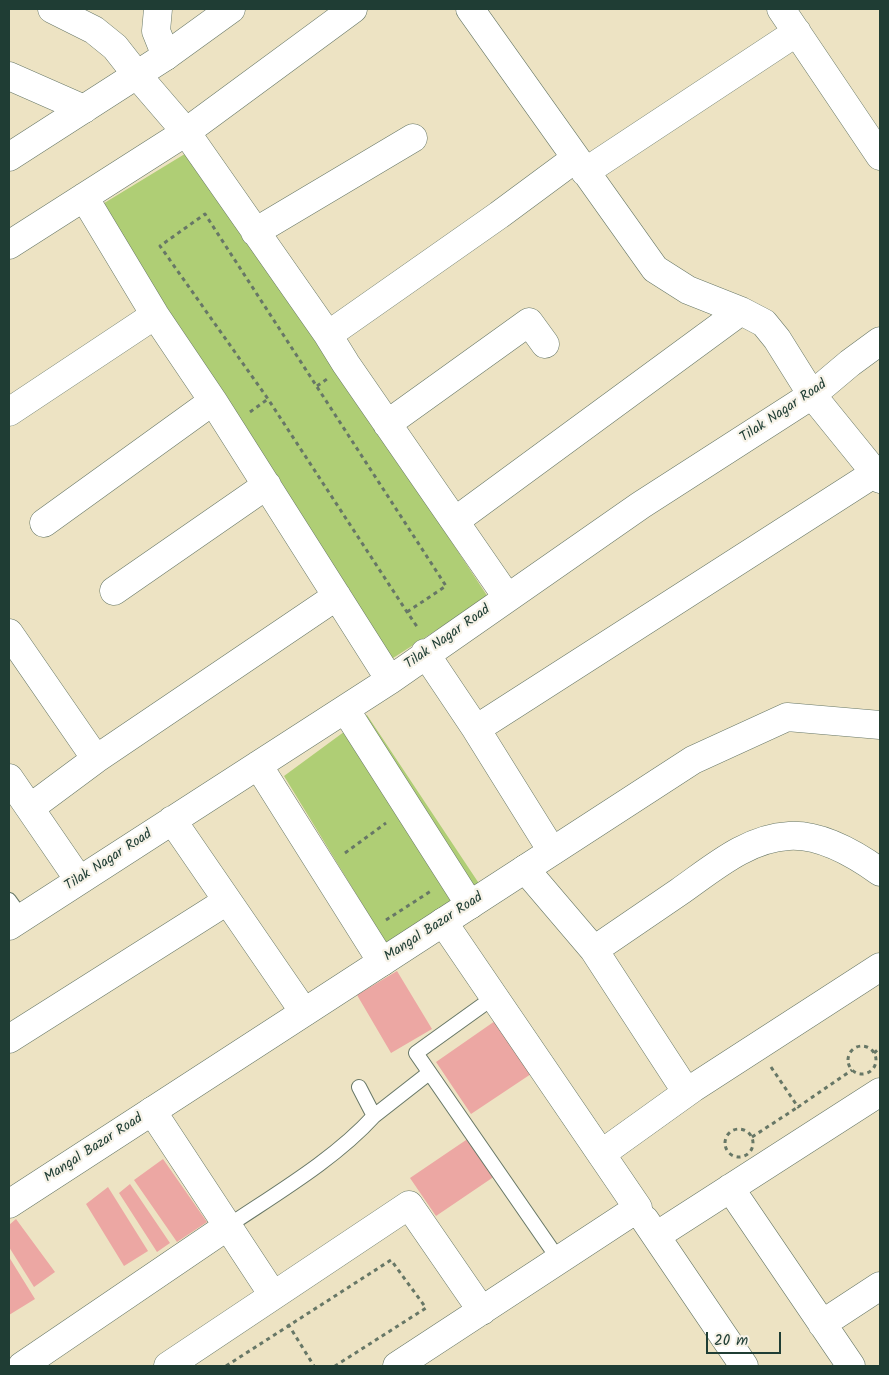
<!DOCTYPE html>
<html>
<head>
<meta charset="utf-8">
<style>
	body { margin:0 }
	#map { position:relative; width:889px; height:1375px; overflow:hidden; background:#ede3c3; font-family:Kalam,sans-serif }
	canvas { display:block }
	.frame { position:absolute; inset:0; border:10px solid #1f3d34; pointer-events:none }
	.scale { position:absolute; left:706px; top:1332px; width:75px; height:22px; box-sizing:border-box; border:2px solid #1f3d34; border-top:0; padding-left:6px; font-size:15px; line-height:18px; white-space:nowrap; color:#1f3d34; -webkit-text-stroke:4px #f7f3e8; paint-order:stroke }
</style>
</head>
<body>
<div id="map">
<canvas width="889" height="1375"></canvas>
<div class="frame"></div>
<div class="scale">20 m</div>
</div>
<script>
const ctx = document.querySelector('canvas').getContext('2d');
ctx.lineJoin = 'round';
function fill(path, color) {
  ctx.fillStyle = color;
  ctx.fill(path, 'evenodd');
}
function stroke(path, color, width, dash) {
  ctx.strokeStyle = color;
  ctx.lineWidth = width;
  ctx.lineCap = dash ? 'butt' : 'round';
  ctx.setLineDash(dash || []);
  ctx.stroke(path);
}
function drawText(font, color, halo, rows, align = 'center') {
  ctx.font = font + ' Kalam,sans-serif';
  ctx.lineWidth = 4.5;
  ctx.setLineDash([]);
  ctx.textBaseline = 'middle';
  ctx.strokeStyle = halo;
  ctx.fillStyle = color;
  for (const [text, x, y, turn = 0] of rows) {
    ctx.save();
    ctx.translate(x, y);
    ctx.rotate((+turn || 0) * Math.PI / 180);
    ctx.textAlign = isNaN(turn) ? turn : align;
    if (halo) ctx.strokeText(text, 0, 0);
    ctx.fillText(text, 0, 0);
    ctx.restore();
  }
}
fill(new Path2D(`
	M188,152L345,380L488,597L390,660L101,205Z
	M367,715L480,885L386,943L284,776Z`), '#afce75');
fill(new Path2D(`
	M397,971L432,1029L391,1053L357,995Z
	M495,1021L531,1074L471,1114L436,1062Z
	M469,1138L495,1176L436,1216L410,1178Z
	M163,1159L207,1222L177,1242L134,1180Z
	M130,1184L170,1243L157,1252L119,1193Z
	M108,1187L148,1251L124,1266L86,1204Z
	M16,1219L55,1272L34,1287L9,1247V1225Z
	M9,1257L35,1299L9,1315Z`), '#eca7a3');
const service = new Path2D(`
	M9,900L22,918
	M494,997L416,1053L559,1260
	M374,1116L429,1073
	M228,1226C277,1193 335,1159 374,1116L359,1087`);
const minor = new Path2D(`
	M52,9L94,30L115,47L137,75L186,132L328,335L346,364L507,597
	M158,9L156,31L166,56
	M470,9L655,269L688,290L741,311L764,323L777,339L812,395L880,479
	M781,9L880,156
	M9,76L84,109
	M585,172L797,32
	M84,197L155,315L213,401L390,680
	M255,232L413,138
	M9,245L186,132L353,9
	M328,335L499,215L576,158
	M9,412L155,315
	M387,424L529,322L545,344
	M455,521L741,311
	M44,523L213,401
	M114,591L267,485
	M9,633L96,759
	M425,653L476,729L552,851
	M345,709L470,905
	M476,729L875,473
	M258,765L382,962
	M9,778L79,880
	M30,808L96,759L337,596
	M172,820L304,1012
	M525,869L594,950L680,1082L686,1087L693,1088L880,967
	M9,926L390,680L641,505L812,395L850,363L880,341
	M594,950C622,931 651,911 679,892C712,869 747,838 789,836C821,834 855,854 880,872
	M9,1039L227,901
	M152,1111L273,1295
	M601,1154L693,1088
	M730,1188L851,1366
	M645,1220L744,1366
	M656,1236L880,1092
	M822,1324L880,1286
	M22,1366L228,1226
	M168,1366L409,1205L482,1311
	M397,1366L638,1208L443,922`);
const tertiary = new Path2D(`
	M9,157L166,56L231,9
	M9,1204L693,760L787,717L880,725`);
stroke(service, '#677766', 16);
stroke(minor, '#677766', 29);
stroke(tertiary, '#677766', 29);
stroke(new Path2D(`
	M317,386L327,379
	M250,412L268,399
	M407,612L446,586L205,214L160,246L268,399L407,612L418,628
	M345,853L386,823
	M386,920L431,891
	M848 1060a14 14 0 1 1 28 0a14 14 0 1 1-28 0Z
	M874,1053L880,1048
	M771,1067L798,1107L852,1070
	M725 1143a14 14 0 1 1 28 0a14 14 0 1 1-28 0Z
	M752,1137L798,1107
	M288,1324L314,1366
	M226,1366L391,1260L426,1308L335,1366`), '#677766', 3, [4, 4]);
stroke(service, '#fff', 14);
stroke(minor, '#fff', 28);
stroke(tertiary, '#fff', 28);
drawText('14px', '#1f3d34', '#f7f3e8', [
	["Tilak Nagar Road",784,412,-34],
	["Tilak Nagar Road",448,638,-35],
	["Tilak Nagar Road",109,861,-33],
	["Mangal Bazar Road",434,928,-33],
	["Mangal Bazar Road",94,1149,-33]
]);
</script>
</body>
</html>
